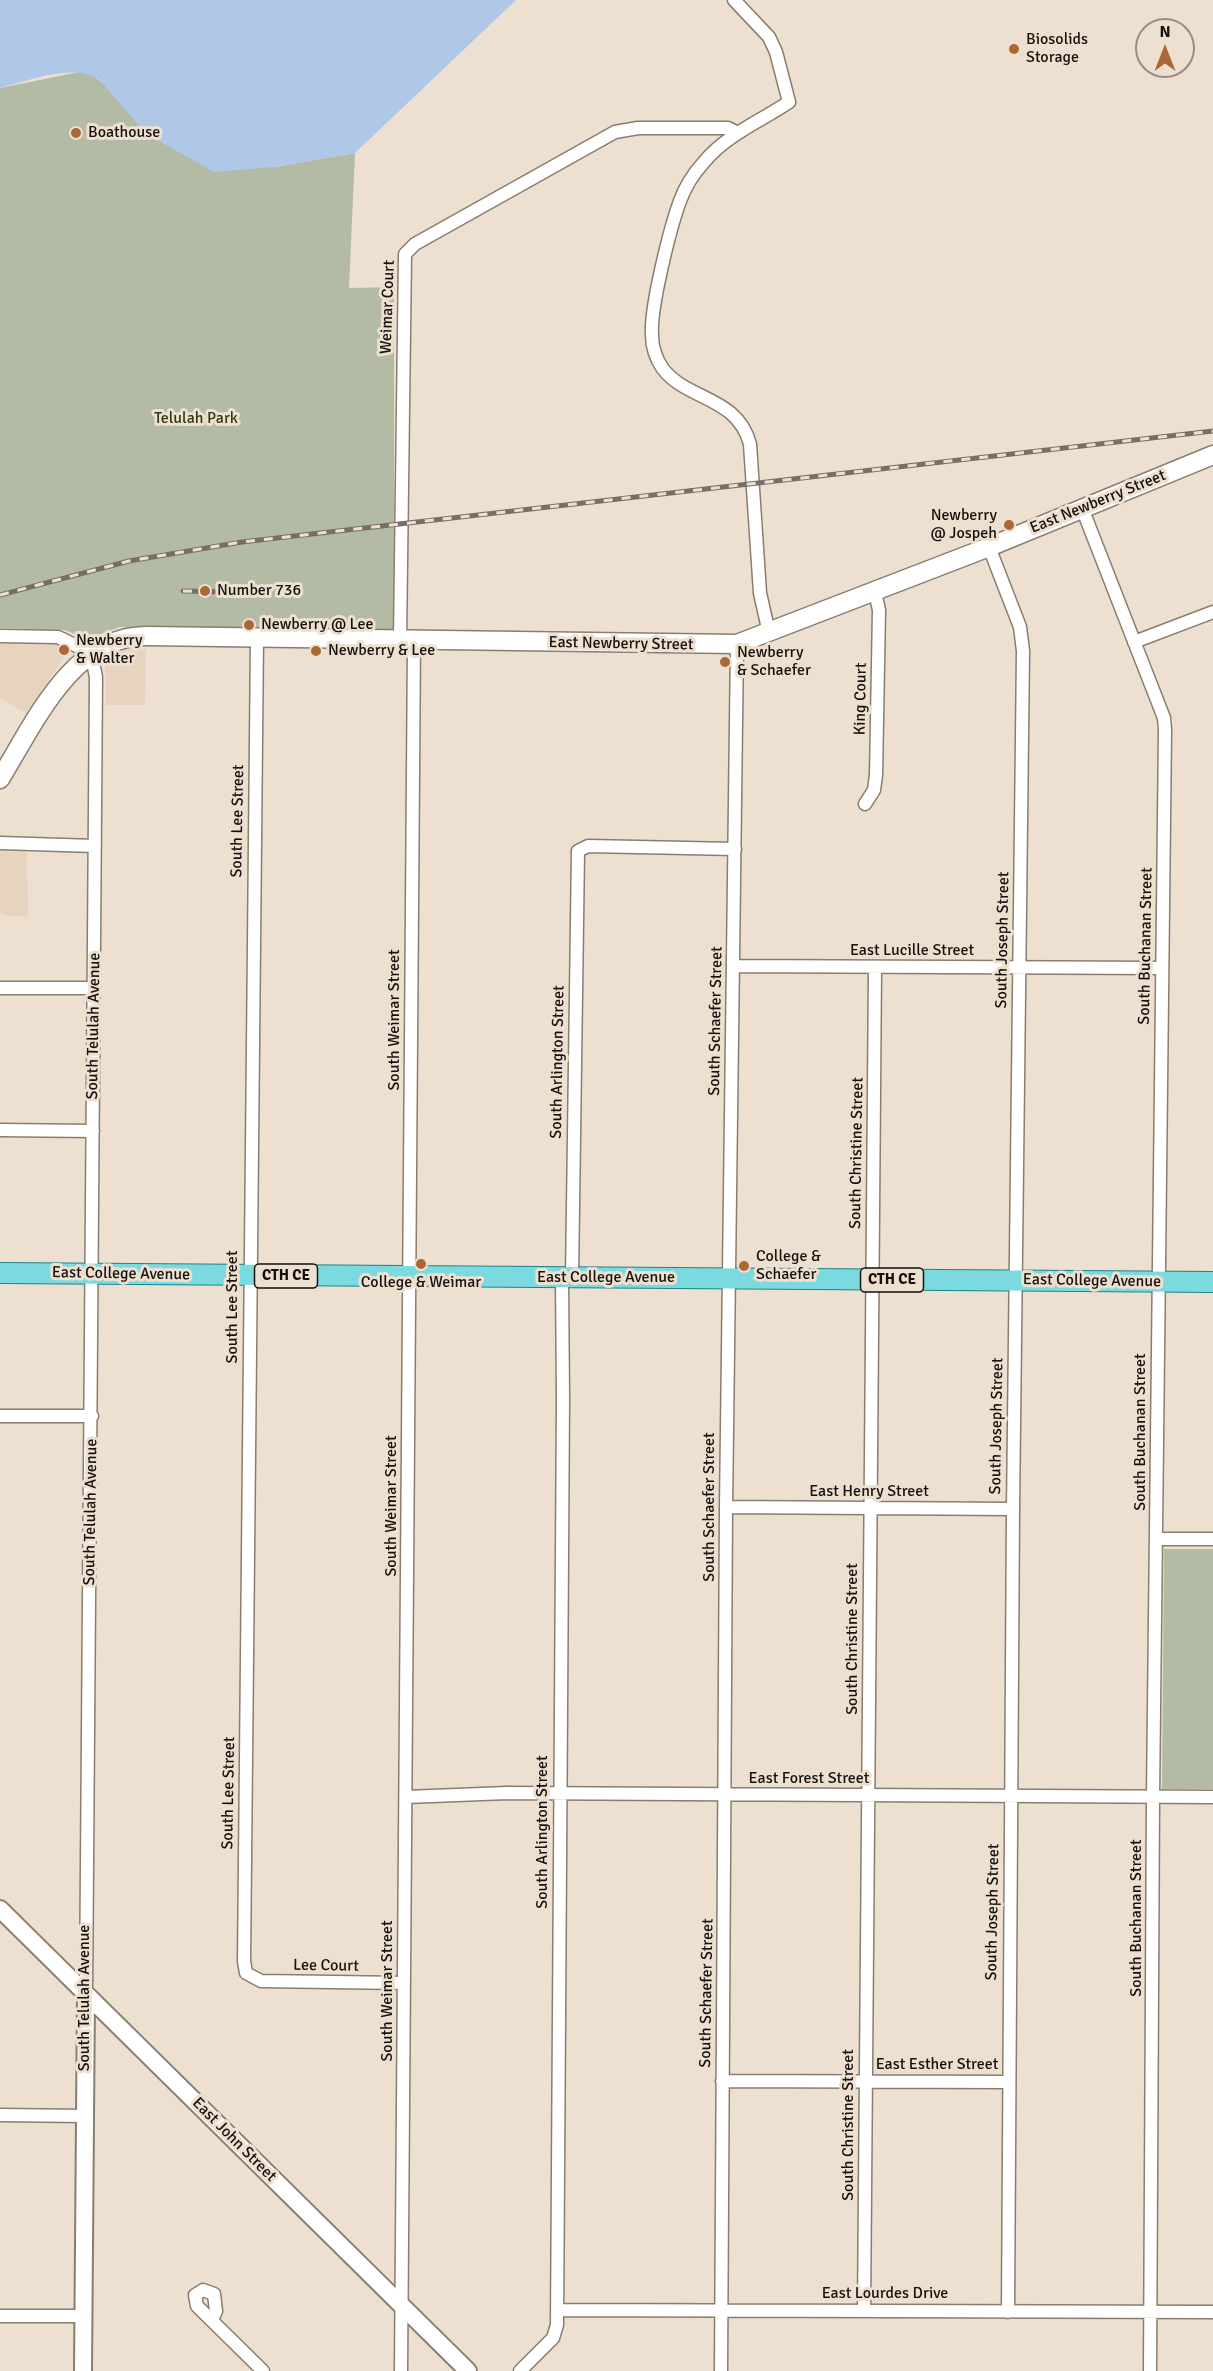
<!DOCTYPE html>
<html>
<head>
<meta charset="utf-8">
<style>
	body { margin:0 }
	#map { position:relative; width:1213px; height:2371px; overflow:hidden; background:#ede0d1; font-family:Signika,sans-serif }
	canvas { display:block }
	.north { position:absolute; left:1135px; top:18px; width:60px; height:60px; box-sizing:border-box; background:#ede0d1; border:2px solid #978d82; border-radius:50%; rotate:0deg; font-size:16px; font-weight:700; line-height:24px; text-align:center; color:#16110c }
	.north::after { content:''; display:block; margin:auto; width:21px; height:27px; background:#aa6835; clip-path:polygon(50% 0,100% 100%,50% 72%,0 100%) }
</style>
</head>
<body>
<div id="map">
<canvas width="1213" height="2371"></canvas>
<div class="north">N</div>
</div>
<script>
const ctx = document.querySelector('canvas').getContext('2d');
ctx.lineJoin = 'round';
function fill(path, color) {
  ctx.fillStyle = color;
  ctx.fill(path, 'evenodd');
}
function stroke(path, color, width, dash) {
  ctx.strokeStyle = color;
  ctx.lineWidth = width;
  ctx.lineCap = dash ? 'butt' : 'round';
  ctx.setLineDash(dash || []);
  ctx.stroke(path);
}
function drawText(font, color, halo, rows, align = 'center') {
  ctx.font = font + ' Signika,sans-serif';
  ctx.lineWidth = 6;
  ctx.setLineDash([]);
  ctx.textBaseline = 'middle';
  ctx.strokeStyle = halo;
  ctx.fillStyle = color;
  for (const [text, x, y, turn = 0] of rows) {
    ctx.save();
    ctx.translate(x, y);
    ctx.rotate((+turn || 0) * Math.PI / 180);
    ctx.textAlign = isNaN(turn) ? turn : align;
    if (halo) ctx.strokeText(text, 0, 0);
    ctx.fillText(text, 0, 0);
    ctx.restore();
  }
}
fill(new Path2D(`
	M0,644H56L67,653L26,714L0,698Z
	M146,649L145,705H106L105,662L108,656L125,650Z
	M0,851L27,852L28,916H6L0,912Z`), '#e6d4bf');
fill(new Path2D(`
	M79,72C98,74 105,85 116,98L274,167L355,153L349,288L394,287V632L120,627L87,639L65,630L0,628V88Z
	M1164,1549H1213V1789H1162Z`), '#b4bba4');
fill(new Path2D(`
	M0,0H516L355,153L274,167L214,172L145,133L99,79C72,63 29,81 0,88Z`), '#afc8e8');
const minor = new Path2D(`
	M734,0L769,37L776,52L789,102C761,121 726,135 704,162C694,173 685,187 680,201C670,228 650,308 652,335C652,347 656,359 663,369C688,401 737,396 750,444L760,593L769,633
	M1082,508L1164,718L1165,730L1153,1797L1150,2371
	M989,547L1020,627L1023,651L1013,1509L1008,2312
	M0,636L58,637L91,653L96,677L86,1994
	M257,638L244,1961L246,1973L261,1981L404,1983
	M400,640L405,254L415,244L615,132L638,128H728L738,133
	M1134,642L1213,612
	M865,804L874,790L876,775L879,610L875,592
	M0,843L95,846
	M733,966L1162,968
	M0,988H94
	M0,1130L93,1131
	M572,1278L578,851L588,846L735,849
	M0,1416H92
	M726,1507L1013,1509
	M1157,1539H1213
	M406,1797L507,1793L1213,1797
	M722,2081L1008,2082
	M0,2115L85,2116
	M557,2310L1213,2312
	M864,2311L875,968
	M0,2316H84
	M212,2320L216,2311L214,2294L203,2290L195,2295L197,2306L263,2371
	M401,2371L414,640
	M520,2371L553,2338L557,2325L563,1399L562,1278
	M721,2371L726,1507L737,644`);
const tertiary = new Path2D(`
	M0,1909L468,2371
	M83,2371L86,1994`);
const secondary = new Path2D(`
	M0,779C34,724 72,636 146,636L737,644L989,547L1213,455`);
const primary = new Path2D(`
	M0,1273L1213,1282`);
stroke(minor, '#897d70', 15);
stroke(tertiary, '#897d70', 20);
stroke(secondary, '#897d70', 21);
stroke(primary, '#1e8488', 22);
stroke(minor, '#fff', 12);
stroke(tertiary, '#fff', 16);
stroke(secondary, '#fff', 18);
stroke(primary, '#7adadf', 20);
const rail = new Path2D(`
	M183,591L228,592
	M0,595L129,561L242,542L1213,431`);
stroke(rail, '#776f65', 5);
stroke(rail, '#ede0d1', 3, [9]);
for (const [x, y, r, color] of [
	[1014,49,6,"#aa6835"],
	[76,133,6,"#aa6835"],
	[1009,525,6,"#aa6835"],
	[205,591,6,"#aa6835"],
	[249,625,6,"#aa6835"],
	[64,650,6,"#aa6835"],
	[316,651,6,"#aa6835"],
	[725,662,6,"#aa6835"],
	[421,1264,6,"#aa6835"],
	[744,1266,6,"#aa6835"]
]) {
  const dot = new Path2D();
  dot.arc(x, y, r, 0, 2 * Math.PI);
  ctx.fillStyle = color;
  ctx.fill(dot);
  stroke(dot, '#ede0d1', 2);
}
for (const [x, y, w] of [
	[286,1276,63],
	[892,1280,63]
]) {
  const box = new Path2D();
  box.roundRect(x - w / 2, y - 12, w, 24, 4.5);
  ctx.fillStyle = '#ede0d1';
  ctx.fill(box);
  stroke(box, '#16110c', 1.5);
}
drawText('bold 15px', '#16110c', null, [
	["CTH CE",286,1276],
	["CTH CE",892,1280]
]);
drawText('16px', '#16110c', '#ede0d1', [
	["Biosolids",1026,40],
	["Storage",1026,58],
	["Boathouse",88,133],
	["Newberry",997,516,"right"],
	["@ Jospeh",997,534,"right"],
	["Number 736",217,591],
	["Newberry @ Lee",261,625],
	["Newberry",76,641],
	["& Walter",76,659],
	["Newberry & Lee",328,651],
	["Newberry",737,653],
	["& Schaefer",737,671],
	["College &",756,1257],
	["Schaefer",756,1275],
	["College & Weimar",421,1283,"center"]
], 'left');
drawText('16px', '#16110c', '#ede0d1', [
	["Weimar Court",388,307,-88],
	["East Newberry Street",1098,502,-22],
	["East Newberry Street",621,644,1],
	["King Court",861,699,-89],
	["South Lee Street",238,821,-89],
	["South Joseph Street",1003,940,-89],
	["South Buchanan Street",1146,946,-89],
	["East Lucille Street",912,951],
	["South Weimar Street",395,1020,-90],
	["South Schaefer Street",716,1021,-89],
	["South Telulah Avenue",94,1026,-89],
	["South Arlington Street",558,1062,-89],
	["South Christine Street",857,1153,-89],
	["East College Avenue",121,1274,1],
	["East College Avenue",606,1278],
	["East College Avenue",1092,1281,1],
	["South Lee Street",233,1307,-90],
	["South Joseph Street",997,1426,-89],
	["South Buchanan Street",1141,1432,-90],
	["East Henry Street",869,1492],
	["South Weimar Street",392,1506,-90],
	["South Schaefer Street",710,1507,-90],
	["South Telulah Avenue",91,1512,-89],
	["South Christine Street",853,1639,-90],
	["East Forest Street",809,1779],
	["South Lee Street",229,1793,-89],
	["South Arlington Street",543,1832,-90],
	["South Joseph Street",993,1912,-89],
	["South Buchanan Street",1137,1918,-90],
	["Lee Court",326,1966,1],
	["South Weimar Street",388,1991,-90],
	["South Schaefer Street",707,1993,-89],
	["South Telulah Avenue",85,1998,-90],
	["East Esther Street",937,2065],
	["South Christine Street",849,2125,-90],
	["East John Street",234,2140,45],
	["East Lourdes Drive",885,2294]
]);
drawText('16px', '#2f3a0e', '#ede0d1', [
	["Telulah Park",196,419]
]);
</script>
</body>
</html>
